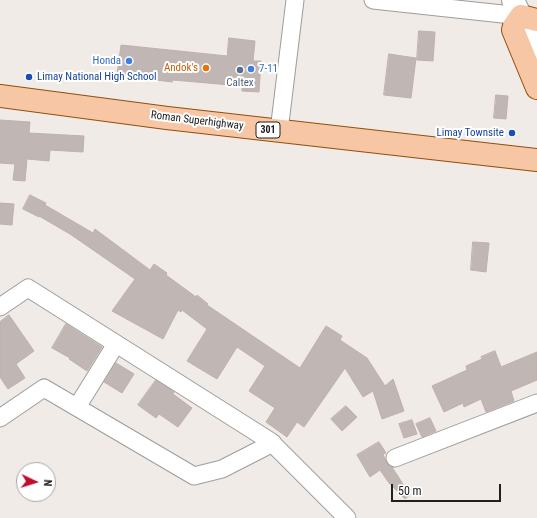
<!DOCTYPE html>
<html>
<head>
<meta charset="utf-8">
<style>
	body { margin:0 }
	#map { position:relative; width:537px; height:518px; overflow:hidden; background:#f0ebe7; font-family:"Roboto Condensed",sans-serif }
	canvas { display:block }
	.north { position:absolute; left:16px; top:462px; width:40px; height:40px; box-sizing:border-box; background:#fff; border:1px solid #a6a6a6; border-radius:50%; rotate:94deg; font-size:11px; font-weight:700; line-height:16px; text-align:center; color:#202020 }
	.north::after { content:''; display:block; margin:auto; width:14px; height:18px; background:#c20d2a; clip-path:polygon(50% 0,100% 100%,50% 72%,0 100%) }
	.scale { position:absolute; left:391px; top:484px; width:110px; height:18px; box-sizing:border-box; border:2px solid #202020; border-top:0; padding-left:5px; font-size:12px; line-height:14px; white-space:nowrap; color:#202020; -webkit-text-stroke:3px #fff; paint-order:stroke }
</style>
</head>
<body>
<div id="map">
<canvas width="537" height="518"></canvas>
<div class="north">N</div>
<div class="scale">50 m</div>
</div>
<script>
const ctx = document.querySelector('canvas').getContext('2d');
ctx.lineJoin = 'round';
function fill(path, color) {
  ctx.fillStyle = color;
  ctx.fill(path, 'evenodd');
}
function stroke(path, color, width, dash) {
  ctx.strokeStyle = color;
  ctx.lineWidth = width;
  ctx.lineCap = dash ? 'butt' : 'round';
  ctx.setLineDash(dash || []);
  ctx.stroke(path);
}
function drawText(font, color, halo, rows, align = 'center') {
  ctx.font = font + ' "Roboto Condensed",sans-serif';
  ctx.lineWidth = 4;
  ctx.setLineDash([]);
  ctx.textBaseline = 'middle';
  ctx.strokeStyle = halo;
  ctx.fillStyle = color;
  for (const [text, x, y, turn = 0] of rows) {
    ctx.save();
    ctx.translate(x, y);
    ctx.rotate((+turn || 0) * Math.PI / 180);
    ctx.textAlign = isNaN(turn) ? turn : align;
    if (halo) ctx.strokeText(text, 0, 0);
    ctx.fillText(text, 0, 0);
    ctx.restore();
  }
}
const building = new Path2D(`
	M419,31L435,32L433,61L417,60Z
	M229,38L255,41L253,61H261L259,92L242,91V86L173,80L172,82L117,75L121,45L227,56Z
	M389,54L416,58L411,98L384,95Z
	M496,95L508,96L506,119L494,118Z
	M0,120L30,122L29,133L84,136L83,152L50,150L49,161L27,159L25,181L13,180L15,164L0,163Z
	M30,195L46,203L45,205L93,233L95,229L150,270L154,264L167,273L166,275L196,297L197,295L208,304L207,305L300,368L326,326L342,336L340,340L367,358L385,386L393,379L404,411L382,419L373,391L363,397L345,368L304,427L297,422L287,437L266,422L275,408L249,391L265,366L237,347L217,379L187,361L207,329L182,310L181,312L178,310L163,339L112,311L135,279L70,234L39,216V217L23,209Z
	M0,203L14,204L12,225L0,224Z
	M473,242L489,243L486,272L471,270Z
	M9,315L34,351L16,364L25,378L8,389L0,377V322Z
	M66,324L102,347L87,371L69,359L70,358L52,348Z
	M495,351L501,367L537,352V380L511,391L514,401L486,412L481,399L464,407L463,403L444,412L432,386L467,370L466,366L482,359L481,357Z
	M116,363L134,374L122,393L104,382Z
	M156,380L174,392L173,394L192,408L178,427L159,414L156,418L138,405Z
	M346,406L357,417L342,431L331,419Z
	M430,418L436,431L422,437L416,424Z
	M412,420L417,434L404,438L399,424Z
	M379,442L386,453L383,454L386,462L392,467L410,495L405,499L389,483L380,470L370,477L357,455Z`);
fill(building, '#c0b6b3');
stroke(building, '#c0b0aa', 1);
const minor = new Path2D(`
	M373,0L521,16
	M279,131L295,0
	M0,307L28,288L270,441L347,518
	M77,407L116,344
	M0,418L44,388L194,476L222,469L273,443
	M395,458L537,403`);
const tertiary = new Path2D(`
	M513,0L537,51`);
const primary = new Path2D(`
	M537,20L521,16L514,26L513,30L537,88
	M0,96L167,118L537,160`);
stroke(minor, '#9d9d9d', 19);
stroke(tertiary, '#9d9d9d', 24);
stroke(primary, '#914f0a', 24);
stroke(minor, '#fff', 17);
stroke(tertiary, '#fff', 22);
stroke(primary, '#f6c6a5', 22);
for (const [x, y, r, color] of [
	[129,61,4,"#3f7fe0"],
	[206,68,4,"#e8710a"],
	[251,69,4,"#3f7fe0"],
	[240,70,4,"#5c6f8a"],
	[29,77,4,"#1a4fb4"],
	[512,133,4,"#1a4fb4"]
]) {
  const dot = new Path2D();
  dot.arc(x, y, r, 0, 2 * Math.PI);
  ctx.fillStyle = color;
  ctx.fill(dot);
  stroke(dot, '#fff', 1.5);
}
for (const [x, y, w] of [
	[268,130,24]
]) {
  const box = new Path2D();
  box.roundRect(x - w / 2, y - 8, w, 16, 3);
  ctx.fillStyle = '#fff';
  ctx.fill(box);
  stroke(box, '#202020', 1);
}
drawText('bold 10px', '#202020', null, [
	["301",268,130]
]);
drawText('11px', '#366cbe', '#fff', [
	["Honda",121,61],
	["7-11",259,69,"left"]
], 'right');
drawText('11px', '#c56008', '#fff', [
	["Andok's",198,68]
], 'right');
drawText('11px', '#164399', '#fff', [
	["Limay National High School",37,77],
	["Limay Townsite",504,133,"right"]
], 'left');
drawText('11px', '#4e5e75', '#fff', [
	["Caltex",240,83]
]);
drawText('11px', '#202020', '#fff', [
	["Roman Superhighway",197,121,7]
]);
</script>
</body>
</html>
